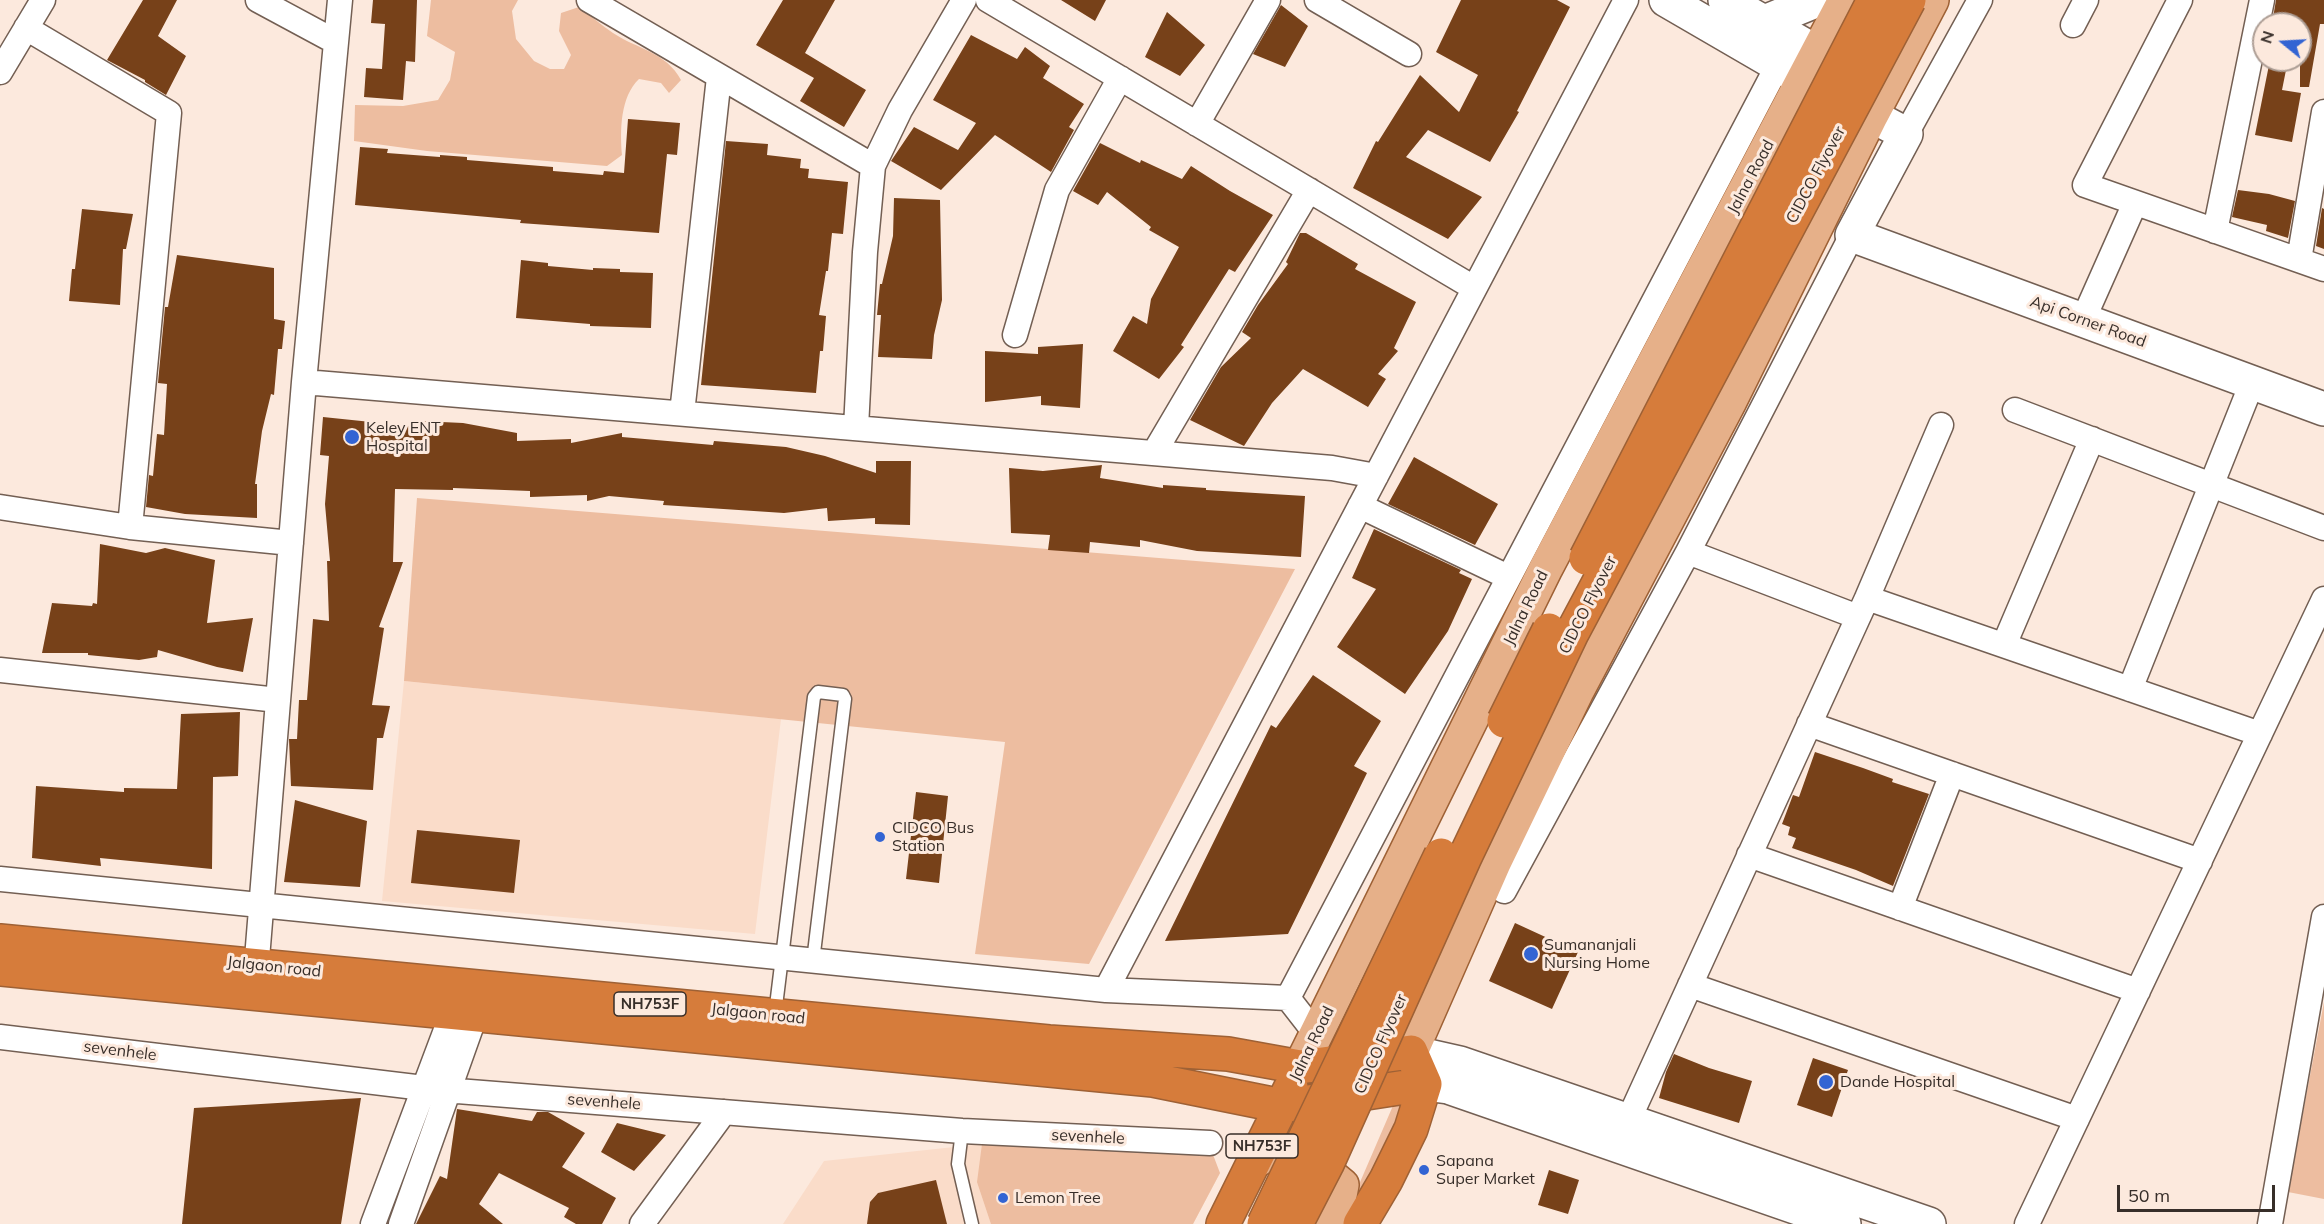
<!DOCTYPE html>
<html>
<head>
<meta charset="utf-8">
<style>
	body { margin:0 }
	#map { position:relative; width:2324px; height:1224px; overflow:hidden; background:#fce9dd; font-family:Mulish,sans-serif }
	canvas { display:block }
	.north { position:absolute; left:2252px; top:12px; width:60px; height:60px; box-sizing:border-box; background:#fce9dd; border:2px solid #ad9e95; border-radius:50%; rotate:288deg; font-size:16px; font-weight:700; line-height:24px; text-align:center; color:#372e29 }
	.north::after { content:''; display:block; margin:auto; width:21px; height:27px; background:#3364d3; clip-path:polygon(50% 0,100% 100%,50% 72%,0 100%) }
	.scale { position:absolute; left:2117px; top:1185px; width:158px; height:27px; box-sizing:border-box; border:3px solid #372e29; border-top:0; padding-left:8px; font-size:18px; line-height:21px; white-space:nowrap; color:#372e29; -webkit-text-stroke:4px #fce9dd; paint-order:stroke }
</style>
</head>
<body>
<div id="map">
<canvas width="2324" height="1224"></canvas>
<div class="north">N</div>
<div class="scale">50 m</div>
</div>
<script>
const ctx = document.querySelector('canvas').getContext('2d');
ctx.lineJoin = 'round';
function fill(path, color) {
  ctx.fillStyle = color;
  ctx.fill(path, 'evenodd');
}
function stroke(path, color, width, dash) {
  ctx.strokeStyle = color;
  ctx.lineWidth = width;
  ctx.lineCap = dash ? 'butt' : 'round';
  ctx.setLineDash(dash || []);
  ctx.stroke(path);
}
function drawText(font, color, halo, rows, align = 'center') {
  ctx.font = font + ' Mulish,sans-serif';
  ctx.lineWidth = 6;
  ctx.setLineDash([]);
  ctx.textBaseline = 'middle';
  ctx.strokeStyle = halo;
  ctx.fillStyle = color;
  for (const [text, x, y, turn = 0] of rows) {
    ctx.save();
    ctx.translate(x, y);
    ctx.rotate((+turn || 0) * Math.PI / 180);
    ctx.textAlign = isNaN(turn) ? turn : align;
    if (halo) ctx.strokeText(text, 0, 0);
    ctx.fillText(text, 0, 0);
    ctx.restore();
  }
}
fill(new Path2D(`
	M404,681L781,719L755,934L382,901Z
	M982,1144L1220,1173L1193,1224H783L824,1161Z`), '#fadcc9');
fill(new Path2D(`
	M431,0H518L512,11L516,39L534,61L550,69H564L571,55L559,31L561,13L579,7C590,15 601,25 613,33C637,49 666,52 681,80L669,93L661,83L639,79C620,97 620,131 622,155L607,166L427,151L354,141L355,105L403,106L438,100L450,80L455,52L427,36Z
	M417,498L1295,569L1089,964L975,954L1005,742L404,681Z
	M2324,1002V1199L2288,1192Z
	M1395,1101L1410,1108L1342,1224Z
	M982,1144L1212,1152L1220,1173L1193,1224H991L977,1182Z`), '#edbda0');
fill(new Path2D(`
	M143,0H177L158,36L186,56L166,95L145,82V80L107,60Z
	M373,0H417L415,62L406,61L403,100L364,97L366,68L382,69L385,24L371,23Z
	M783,0H835L805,53L866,90L844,127L800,101L814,78L756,45Z
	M1061,0H1106L1095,21Z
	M1461,0H1557L1570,7L1517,111L1519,112L1490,162L1428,130L1406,157L1482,197L1448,239L1353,188L1376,141L1378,142L1420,75L1459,112L1478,75L1436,52Z
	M2276,0H2324V24H2320L2309,87H2300V24H2272Z
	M1281,5L1308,26L1285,67L1253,54Z
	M1167,12L1205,45L1180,76L1145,57Z
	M971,35L1017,59L1025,47L1050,66L1043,78L1084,104L1069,127L1074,130L1051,172L995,135L941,190L891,161L914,127L958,150L976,123L933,100Z
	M2270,60H2288L2282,90L2301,93L2292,142L2255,135Z
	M628,119L680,123L677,155L667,154L659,233L520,223L521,220L355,205L360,147L388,149L387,153L440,157V155L467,157V160L553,167V171L603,175L604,171L624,173Z
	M726,141L768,144L767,155L801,159L800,168L809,169L808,178L848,182L843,234L832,233L828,271H826L819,315L826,316L823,351H820L816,393L701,385Z
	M1100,143L1140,163L1141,160L1182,179L1191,166L1230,191L1273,215L1235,272L1229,269L1181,345L1184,347L1159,379L1113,351L1133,316L1147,324L1151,299L1179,247L1149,230L1151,227L1107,192L1098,205L1073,191Z
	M2238,190L2269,194L2295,201L2288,238L2266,231L2267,225L2232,217Z
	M894,198L940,200L942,300L934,335L932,359L878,357L881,315H877L880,284H882L893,236Z
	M2322,208L2324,209V249L2316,246Z
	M82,209L133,214L126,249H123L120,305L69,301L72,269H75Z
	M1300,233H1306L1358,264L1355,269L1416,302L1394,348L1398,351L1378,374L1386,379L1368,407L1303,369L1272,403L1244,446L1190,420L1221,367L1251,338L1242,332L1258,305L1288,264L1286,262Z
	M177,255L274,268V319L285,321L282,349H278L274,395L271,394L262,431L255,484H257V518L185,514L146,507L149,475L153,476L157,434L164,435L167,384L158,383L165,307H168Z
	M521,260L548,263V266L593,270V268L620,269V272L653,273L651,328L590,326V324L516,318Z
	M1083,344L1080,408L1041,405V396L985,402V351L1038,354V347Z
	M323,417L419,427L420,421L463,423L517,433V441L571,439V443L622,433V437L713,445L714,441L786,447L825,456L876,473V461H911L910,525L875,524V518L828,521L827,508L784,513L663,505L664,501L609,496L587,501V495L530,497V491L453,488V490L395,489L393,562H403L379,627L384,628L372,705L390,706L383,738H377L373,790L291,786L289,739H297L299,700H307L313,619L329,621L327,561H330L325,504L329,456L320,455Z
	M1414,457L1498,504L1475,545L1388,504Z
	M1102,465L1100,478L1163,488V485L1206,488V490L1305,496L1301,557L1197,551L1140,540V547L1090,542L1089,553L1048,550L1050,535L1011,533L1009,468L1043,471Z
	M1374,529L1461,570L1459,573L1472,579L1448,631L1405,694L1337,647L1376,589L1352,578Z
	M100,544L146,553L165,548L215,560L207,623L253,618L243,672L217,667L158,650L157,657L139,660L88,655V653H42L52,603L92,606L93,603L97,604Z
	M1313,675L1381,721L1354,766L1367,773L1288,934L1165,941L1271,725L1276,728Z
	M240,712L238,776L213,777L212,869L100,858L101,866L32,858L36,786L124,792V788L177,789L181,714Z
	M1815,752L1863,768L1893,779L1892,782L1929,794L1893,886L1856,870L1792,848L1796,838L1788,835L1790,827L1782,824L1793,795L1799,797Z
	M916,792L948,796L939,883L906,879Z
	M295,800L367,821L360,887L284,882Z
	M417,830L520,840L514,893L411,883Z
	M1515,923L1578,952L1552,1009L1489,981Z
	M1674,1054L1709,1068L1752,1081L1739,1123L1659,1098L1666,1072Z
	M1813,1058L1848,1070L1832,1117L1797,1105Z
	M361,1098L341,1224H182L194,1108Z
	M457,1109L532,1121L537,1112H548L585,1133L562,1167L616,1198L602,1224H576L564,1217L569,1208L499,1173L479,1204L503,1224H416L440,1176L447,1179Z
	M617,1123L666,1135L634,1171L601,1152Z
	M1549,1170L1579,1180L1568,1214L1538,1205Z
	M936,1180L947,1224H867L870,1202L878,1193Z`), '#774119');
const lane = new Path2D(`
	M775,1014L814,697L818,692L843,695L845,699L813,961
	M962,1131L958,1164L972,1224`);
const street = new Path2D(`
	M258,0L336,42
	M589,0L873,166
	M988,0L1474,288
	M1317,0L1409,54
	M2180,0L2085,185L2324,269
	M2073,25L2086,0
	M26,28L169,113L130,527
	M0,72L43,0
	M1197,124L1268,0
	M1906,134L1980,0
	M2215,231L2262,0
	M2299,260L2324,112
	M2083,320L2135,203
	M1015,335L1057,190L1120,78
	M304,382L1332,468L1376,476
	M2015,410L2324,528
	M682,413L719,77
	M856,428L865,252L873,166L900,110L964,0
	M1154,453L1309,190
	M1360,506L1508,577
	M0,507L130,527L291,543
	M1688,552L1858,617
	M1867,598L2260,734
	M2004,645L2092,439
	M0,670L278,700
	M2130,689L2252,383
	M1809,724L2200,861
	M1749,855L2138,991
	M0,879L1106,990L1288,998
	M1504,891L1688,552L1852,235
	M1900,908L1952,774
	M255,983L304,382L340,0
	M1690,985L2077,1119
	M1106,990L1626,0
	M1316,1034L1288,998L1778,65
	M0,1037L432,1089L962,1131L1210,1143
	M1628,1121L1867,598L1941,425
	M373,1224L452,1014
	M401,1224L475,1016
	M642,1224L724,1112
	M2027,1224L2324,599
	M2270,1224L2324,917`);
const secondary = new Path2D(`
	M1666,0L1802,79L1906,134L1852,235L2324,409
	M1725,0L1843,67
	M1762,23L1818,0
	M1411,1052L1460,1063L1929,1224
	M1425,1084L1448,1087L1844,1224`);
const primary = new Path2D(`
	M1411,1052L1494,863L1577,691L1730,401L1871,116L1932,0
	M1300,1067L1546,568L1845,0
	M1254,1162C1258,1160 1263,1156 1267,1155C1287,1150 1328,1172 1342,1185L1338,1206L1332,1224`);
const highway = new Path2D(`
	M0,941L1049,1042L1228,1054L1300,1067L1411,1052L1425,1084L1411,1129L1386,1180L1360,1224
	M0,969L1153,1080L1282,1106L1425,1084
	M1223,1224L1291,1087`);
stroke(lane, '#735f53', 15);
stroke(street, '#735f53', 27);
stroke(secondary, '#735f53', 36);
stroke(primary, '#9e6135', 36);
stroke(highway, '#9e6135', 36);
stroke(lane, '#fff', 12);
stroke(street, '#fff', 24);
stroke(secondary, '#fff', 33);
stroke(primary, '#e6b089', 33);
stroke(highway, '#d67c3b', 33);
const highwayBridge = new Path2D(`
	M1586,558L1874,0
	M1504,721L1549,630
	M1264,1224L1441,855
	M1296,1224L1327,1164L1464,859L1572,633L1909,0`);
stroke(highwayBridge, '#9e6135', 36, []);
stroke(highwayBridge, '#d67c3b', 33);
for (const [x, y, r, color] of [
	[352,437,8,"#3364d3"],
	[880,837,6,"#3364d3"],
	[1531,954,8,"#3364d3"],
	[1826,1082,8,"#3364d3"],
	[1424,1170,6,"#3364d3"],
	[1003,1198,6,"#3364d3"]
]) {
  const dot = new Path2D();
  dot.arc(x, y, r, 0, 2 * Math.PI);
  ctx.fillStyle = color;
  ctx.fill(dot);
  stroke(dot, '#fce9dd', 2);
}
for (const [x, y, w] of [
	[650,1004,72],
	[1262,1146,72]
]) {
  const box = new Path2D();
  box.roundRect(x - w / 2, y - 12, w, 24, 4.5);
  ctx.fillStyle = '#fce9dd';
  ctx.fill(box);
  stroke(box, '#372e29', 1.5);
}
drawText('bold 15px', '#372e29', null, [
	["NH753F",650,1004],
	["NH753F",1262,1146]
]);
drawText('16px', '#372e29', '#fce9dd', [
	["CIDCO Flyover",1816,175,-62],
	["Jalna Road",1751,177,-62],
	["Api Corner Road",2088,322,20],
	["CIDCO Flyover",1588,605,-63],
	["Jalna Road",1526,608,-64],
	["Jalgaon road",274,967,6],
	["Jalgaon road",758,1014,6],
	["Jalna Road",1312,1044,-64],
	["CIDCO Flyover",1381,1044,-66],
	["sevenhele",120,1051,7],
	["sevenhele",604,1102,4],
	["sevenhele",1088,1137,3]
]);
drawText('16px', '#372e29', '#fce9dd', [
	["Keley ENT",366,428],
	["Hospital",366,446],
	["CIDCO Bus",892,828],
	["Station",892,846],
	["Sumananjali",1544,945],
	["Nursing Home",1544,963],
	["Dande Hospital",1840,1082],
	["Sapana",1436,1161],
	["Super Market",1436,1179],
	["Lemon Tree",1015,1198]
], 'left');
</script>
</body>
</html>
